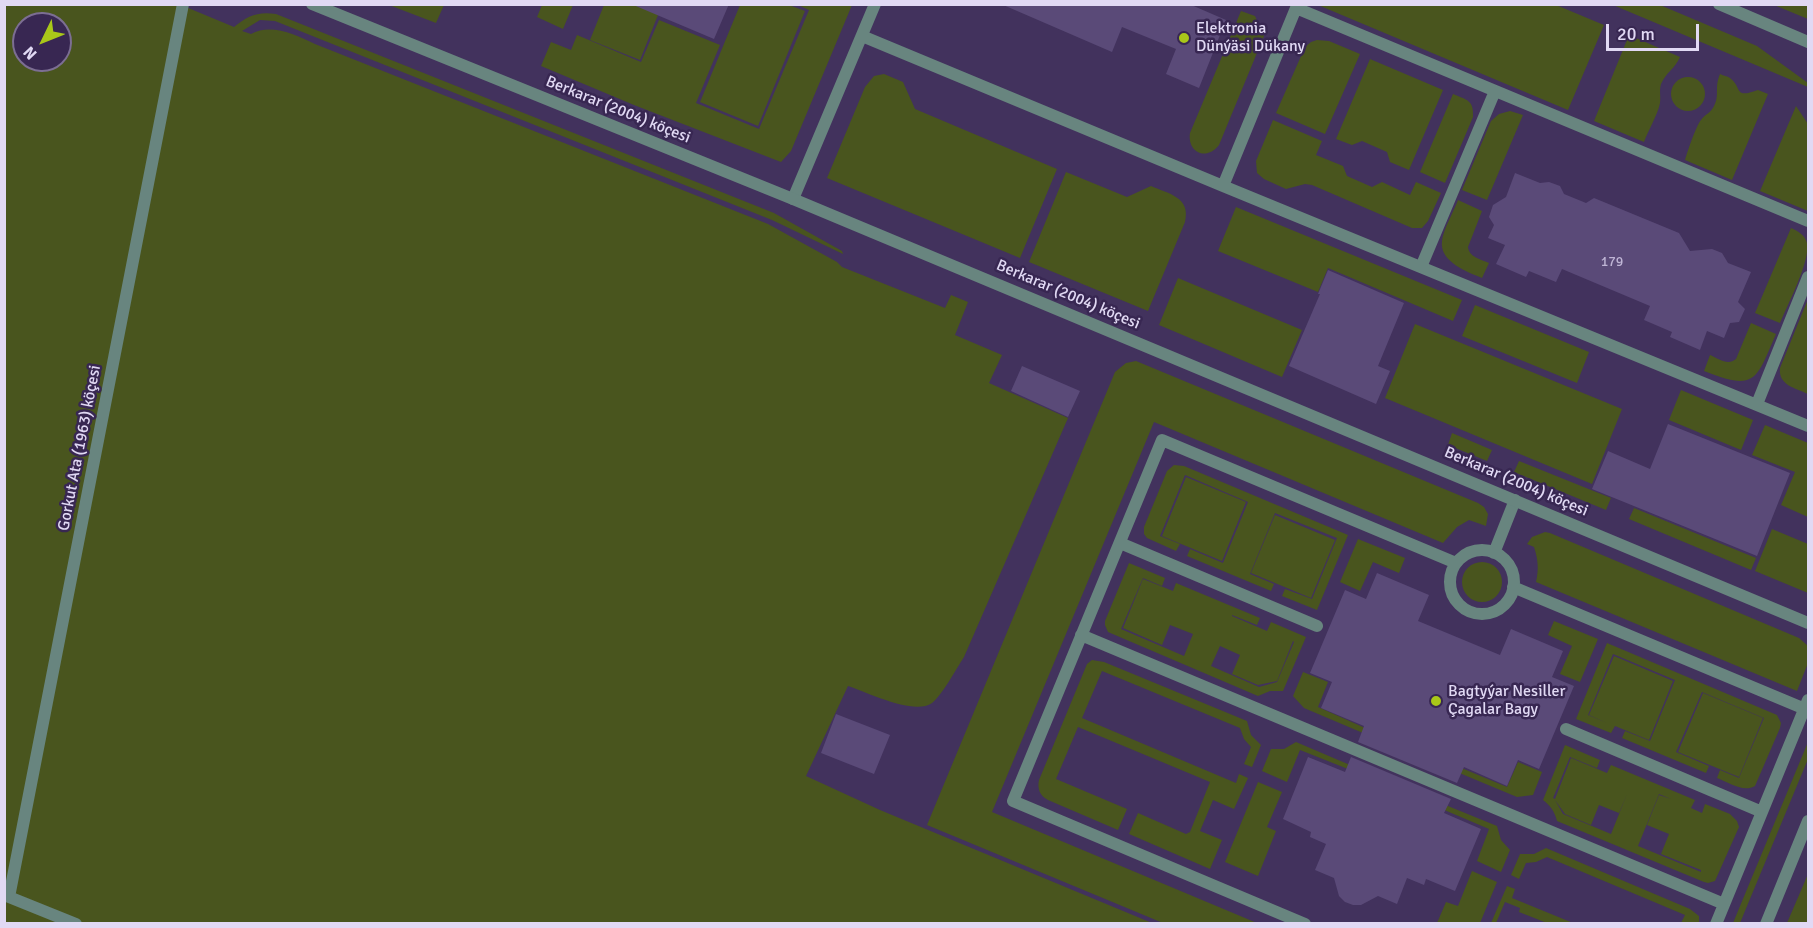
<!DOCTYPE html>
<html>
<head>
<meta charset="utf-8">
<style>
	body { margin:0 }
	#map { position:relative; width:1813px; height:928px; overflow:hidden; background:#42325d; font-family:Signika,sans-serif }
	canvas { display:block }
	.frame { position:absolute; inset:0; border:6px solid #e1d9f4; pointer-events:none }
	.north { position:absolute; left:12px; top:12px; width:60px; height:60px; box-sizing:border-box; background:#382752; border:2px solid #7c6e93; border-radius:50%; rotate:227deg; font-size:16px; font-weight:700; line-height:24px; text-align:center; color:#e1d9f4 }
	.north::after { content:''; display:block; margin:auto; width:21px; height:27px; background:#a9c719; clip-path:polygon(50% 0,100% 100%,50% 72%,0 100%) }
	.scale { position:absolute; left:1606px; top:24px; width:93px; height:27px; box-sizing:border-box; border:3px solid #e1d9f4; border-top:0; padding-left:8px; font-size:18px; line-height:21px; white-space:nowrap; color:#e1d9f4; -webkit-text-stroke:4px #382752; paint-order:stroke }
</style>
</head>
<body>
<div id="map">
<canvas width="1813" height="928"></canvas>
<div class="frame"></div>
<div class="north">N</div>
<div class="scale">20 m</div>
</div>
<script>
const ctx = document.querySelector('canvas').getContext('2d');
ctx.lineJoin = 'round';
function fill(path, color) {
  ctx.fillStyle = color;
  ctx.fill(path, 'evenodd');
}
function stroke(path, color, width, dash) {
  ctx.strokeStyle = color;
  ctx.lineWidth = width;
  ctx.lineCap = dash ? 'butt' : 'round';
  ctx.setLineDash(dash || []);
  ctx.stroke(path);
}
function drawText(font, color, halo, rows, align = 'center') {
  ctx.font = font + ' Signika,sans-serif';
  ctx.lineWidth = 5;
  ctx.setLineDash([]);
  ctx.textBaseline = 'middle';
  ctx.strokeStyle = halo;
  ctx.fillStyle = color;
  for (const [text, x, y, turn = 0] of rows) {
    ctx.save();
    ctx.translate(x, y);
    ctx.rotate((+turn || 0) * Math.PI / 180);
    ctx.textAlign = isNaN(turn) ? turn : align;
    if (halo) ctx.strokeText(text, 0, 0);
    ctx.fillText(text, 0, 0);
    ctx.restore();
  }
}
fill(new Path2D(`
	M4,5H181L234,27C247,16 258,11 276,14L774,213L842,251L843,254L772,220L275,21L260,20L242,31L251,34C271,23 296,35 315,44L768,224L837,262L842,267L945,308L951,295L968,302L955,335L1002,355L989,383L1068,418L964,657C956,669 943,694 932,703C914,716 867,692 848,686L806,776L880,810L1152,923H5ZM24,24H60V60H24Z
	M389,5H444L436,23Z
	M542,5H573L563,29L537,17Z
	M604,5H662L640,60L590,40Z
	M740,5H789L805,11L758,126L700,102Z
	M798,5H852L791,151L781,162L634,105L541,66L551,42L571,50L577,35L641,62L659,20L720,45L696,103L759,129L809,10Z
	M1318,5H1556L1604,25L1568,110Z
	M1613,5H1660L1757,46L1808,83V87Z
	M1774,5H1808V19Z
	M1241,11L1255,16L1264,36L1219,145C1207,161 1187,153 1190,133Z
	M1629,35L1680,57C1675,69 1666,72 1661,84C1659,91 1661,96 1660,103C1658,114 1648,131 1644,142L1594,121Z
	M1317,40L1329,41L1360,54L1325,134L1276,113L1305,47L1311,42Z
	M1370,59L1443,90L1409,170L1390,162L1387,152L1362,141L1352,145L1336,139Z
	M884,74L903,82L915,109L1057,169L1020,258L827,178L865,87L874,76Z
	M1720,74C1724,76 1727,76 1730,78C1743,88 1733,99 1758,90L1768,94L1732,180L1685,160C1688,150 1696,126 1701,120C1705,114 1711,113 1714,106C1720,95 1714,88 1720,74Z
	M1671 94a17 17 0 1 1 34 0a17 17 0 1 1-34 0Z
	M1453,94C1467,100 1474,100 1473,117L1445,183L1420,172Z
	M1796,106L1808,124V211L1760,191Z
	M1510,111L1523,115L1487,200L1462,190L1491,121L1499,114Z
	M1273,120L1322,141L1316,155L1343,166L1347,176L1372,187L1382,182L1410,195L1416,182L1441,193L1428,221L1422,228H1412L1312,185L1305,184L1286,189L1264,179L1257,173L1256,161Z
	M1066,172L1127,197L1151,186C1169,194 1191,197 1185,222L1148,311L1029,262Z
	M1458,200L1482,211L1468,247C1469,257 1480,259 1489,263L1482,278C1468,272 1439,262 1442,241C1443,230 1454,211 1458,200Z
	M1236,207L1462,300L1453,321L1328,268L1318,292L1218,251Z
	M1791,228C1798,231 1805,235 1807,243C1811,260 1787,306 1780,323L1755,313Z
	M1178,278L1302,330L1282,377L1159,325Z
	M1808,299V394C1795,388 1778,385 1780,368Z
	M1475,305L1589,352L1577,383L1462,336Z
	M1751,323L1776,334C1756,380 1756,392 1704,371L1710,355C1719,359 1728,366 1736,359Z
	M1415,324L1622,409L1592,484L1385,398Z
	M1136,361L1478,503L1484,507L1488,514L1486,526L1469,520L1457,527L1443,543L1154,422L992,812L1257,923H1163L927,825L1115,372L1126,363Z
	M1681,390L1753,420L1741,450L1669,420Z
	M1765,425L1808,443V517L1781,505L1795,472L1752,455Z
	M1452,433L1492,450L1487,461L1448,445Z
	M1519,461L1611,498L1606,510L1514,472Z
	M1174,465L1184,466L1348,535L1317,610L1282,596L1285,589L1312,599L1337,538L1275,513L1250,574L1274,584L1271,591L1187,556L1190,549L1223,563L1248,502L1185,475L1160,536L1180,544L1176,551L1147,538L1144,534V527L1167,471Z
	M1186,477L1246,502L1222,561L1162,536Z
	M1634,508L1756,558L1751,570L1629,519Z
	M1275,515L1335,540L1311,598L1251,573Z
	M1772,529L1808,544V593L1755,571Z
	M1545,532L1550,533L1799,638L1808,646V663L1797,691L1536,582C1539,569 1538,559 1534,547L1527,544L1532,537Z
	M1358,539L1405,558L1399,573L1373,562L1360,591L1340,582Z
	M1462 582a20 20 0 1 1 40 0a20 20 0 1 1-40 0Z
	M1129,563L1165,578L1162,586L1143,578L1121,629L1184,656L1193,634L1170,625L1162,645L1123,628L1143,579L1173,591L1176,583L1260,618L1257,625L1232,615V616L1267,631L1271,622L1306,637L1283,691H1270L1258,696L1108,632L1105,625V621ZM1293,641L1294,642L1277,682L1259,687L1211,666L1220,646L1240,655L1232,674L1258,685L1277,681Z
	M1554,621L1598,639L1580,682L1560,674L1572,646L1548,635Z
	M1607,643L1777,715L1781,723L1780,728L1755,786C1743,793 1728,782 1717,778L1720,770L1739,778L1764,718L1702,692L1676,752L1709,766L1706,773L1622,738L1625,731L1650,741L1675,680L1613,654L1588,715L1607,723L1589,715L1614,656L1673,681L1649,740L1615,726L1611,733L1576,719Z
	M1092,660L1104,662L1247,721L1251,735L1261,745L1252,767L1244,764L1251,747L1244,739L1240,728L1102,671L1082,718L1236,783L1239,774L1248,778L1234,809L1213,800L1200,831L1222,840L1210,869L1129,834L1138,813L1186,834L1190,832L1210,782L1078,727L1056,779L1127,809L1118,830L1048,800C1040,796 1037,789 1039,780L1087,664Z
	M1303,672L1328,682L1318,707L1365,728L1363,733L1304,708L1293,696Z
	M1703,693L1763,718L1739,777L1678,752Z
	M1296,742L1350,765L1348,769L1300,750L1287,782L1262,771L1271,749H1284Z
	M1808,742V759L1740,923H1733Z
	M1565,745L1600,760L1597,768L1570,757L1553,798L1555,799L1571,758L1607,773L1611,765L1695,800L1691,808L1702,813L1705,804L1730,814L1737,821L1739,827L1715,881L1708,883L1704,882L1557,821C1555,812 1550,805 1543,800ZM1627,794L1611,834L1563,814L1555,800L1565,814L1591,825L1599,805L1619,813ZM1659,794L1671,799L1659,795L1647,825L1669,834L1661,854L1701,870V872L1638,846Z
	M1518,762L1542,772L1533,795L1517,797L1457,772L1459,767L1507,787Z
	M1258,782L1282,792L1267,827L1276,831L1258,876L1225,862Z
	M1443,804L1497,826L1501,840L1510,850L1501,872L1477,861L1489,829L1442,809Z
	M1546,848L1690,909L1699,916V923H1681L1685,915L1547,857L1536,862L1526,863L1519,879L1511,875L1520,854H1534Z
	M1472,871L1497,882L1480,923H1437L1446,902L1458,906Z
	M1808,874V923H1787Z
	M1507,886L1515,889L1512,898L1573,923H1547L1519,912L1520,908L1505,902L1496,923H1491Z`), '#49551e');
fill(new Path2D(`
	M631,4H729L714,39Z
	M1001,4H1189L1226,20L1199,88L1166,74L1176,49L1122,27L1112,52Z
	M1515,173L1540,183L1549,182L1560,186L1564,194L1586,203L1594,198L1679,233L1690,251L1712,249L1722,253L1728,263L1751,272L1738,302L1745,309L1739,322L1730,323L1724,338L1707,331L1700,350L1670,337L1672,332L1644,320L1650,306L1562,269L1556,282L1529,271L1526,277L1496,264L1505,245L1488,238L1494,225L1489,217L1493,205L1506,197Z
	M1328,270L1404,303L1378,366L1390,371L1376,404L1289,366L1320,294H1318Z
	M1022,366L1080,391L1068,417L1011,391Z
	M1668,424L1790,473L1757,556L1592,489L1608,451L1650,469Z
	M1377,573L1429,595L1418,621L1500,655L1511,629L1563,651L1552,677L1574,686L1539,769L1518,760L1507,786L1464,767L1457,783L1358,742L1364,726L1321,708L1332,682L1310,673L1345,590L1366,599Z
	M836,714L890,735L874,774L821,753Z
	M1308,757L1345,772L1351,757L1451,799L1444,813L1481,829L1455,891L1426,879L1424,885L1407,878L1397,904L1378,896L1361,905H1353L1345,902L1339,896L1334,878L1315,870L1326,844L1310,837L1311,832L1283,819Z`), '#5a4a78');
stroke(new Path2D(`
	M862,36L1223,186L1808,426
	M1223,186L1296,8L1808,221
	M793,199L875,4
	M1421,267L1495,91
	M1757,404L1808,277
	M1120,543L1317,626
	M1450 582a32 32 0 1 1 64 0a32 32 0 1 1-64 0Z
	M1494,553L1515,500
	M1513,587L1805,709
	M1081,635L1724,904
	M1566,729L1762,812
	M1305,924L1013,801L1162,440L1456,563
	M1716,924L1808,700
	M1766,924L1808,821`), '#68857f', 12);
stroke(new Path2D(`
	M1719,4L1808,42
	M4,895L76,924
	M9,897L183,4`), '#68857f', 12);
stroke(new Path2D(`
	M312,4L793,199L1808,623`), '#68857f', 12);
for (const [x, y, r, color] of [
	[1184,38,6,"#a9c719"],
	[1436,701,6,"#a9c719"]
]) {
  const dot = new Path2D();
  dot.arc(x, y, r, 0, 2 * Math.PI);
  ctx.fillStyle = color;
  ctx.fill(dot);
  stroke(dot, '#382752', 2);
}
drawText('14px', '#bfb5d5', null, [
	["179",1612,262]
]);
drawText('16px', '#e1d9f4', '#382752', [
	["Elektronia",1196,29],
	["Dünýäsi Dükany",1196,47],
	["Bagtyýar Nesiller",1448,692],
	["Çagalar Bagy",1448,710]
], 'left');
drawText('16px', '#e1d9f4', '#382752', [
	["Berkarar (2004) köçesi",618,110,22],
	["Berkarar (2004) köçesi",1068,295,23],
	["Gorkut Ata (1963) köçesi",80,448,-79],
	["Berkarar (2004) köçesi",1516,482,23]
]);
</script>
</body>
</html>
